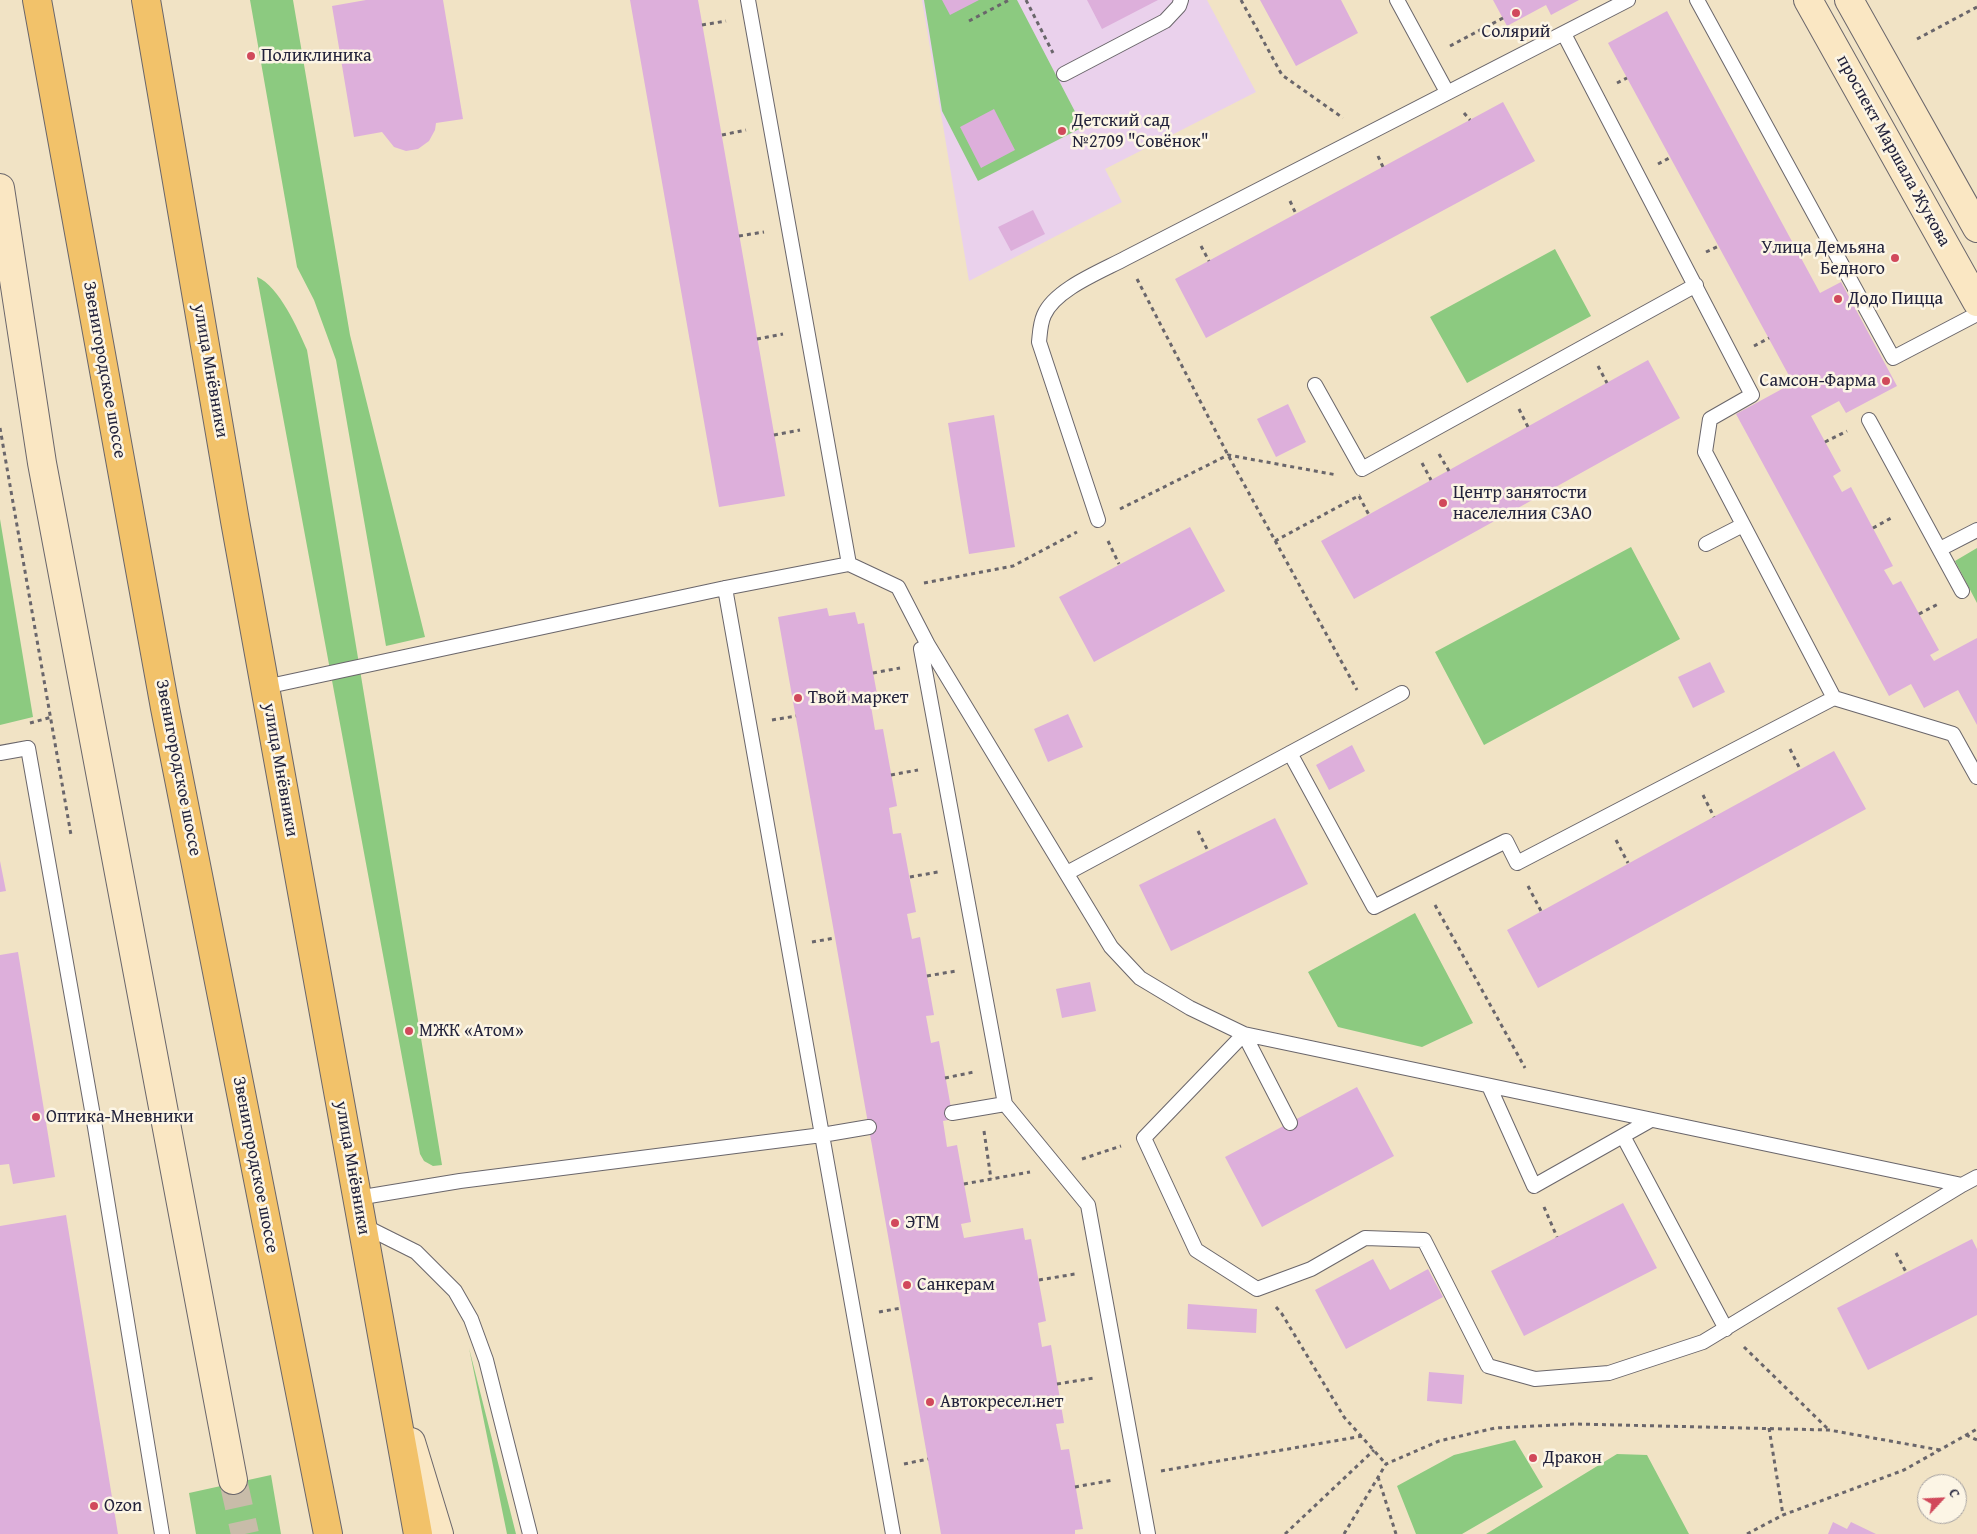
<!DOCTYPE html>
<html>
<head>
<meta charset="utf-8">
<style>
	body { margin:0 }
	#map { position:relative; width:1977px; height:1534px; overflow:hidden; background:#f1e3c5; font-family:"Gentium Book Plus",serif }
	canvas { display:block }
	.north { position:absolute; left:1917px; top:1474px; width:50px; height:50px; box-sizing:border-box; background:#fcf5e5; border:1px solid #a5a1a1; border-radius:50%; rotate:65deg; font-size:14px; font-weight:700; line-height:20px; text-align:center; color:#22223b }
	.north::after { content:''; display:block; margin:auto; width:18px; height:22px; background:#d1495b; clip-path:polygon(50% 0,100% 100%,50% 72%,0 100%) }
</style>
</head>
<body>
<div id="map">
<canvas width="1977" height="1534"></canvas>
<div class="north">С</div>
</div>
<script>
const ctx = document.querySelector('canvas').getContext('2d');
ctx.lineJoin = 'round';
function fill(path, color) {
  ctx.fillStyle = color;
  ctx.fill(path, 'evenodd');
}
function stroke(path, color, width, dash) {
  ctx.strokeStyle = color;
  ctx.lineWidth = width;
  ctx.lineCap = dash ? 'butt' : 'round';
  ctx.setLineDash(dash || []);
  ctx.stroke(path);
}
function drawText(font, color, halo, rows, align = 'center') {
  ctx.font = font + ' "Gentium Book Plus",serif';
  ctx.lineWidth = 5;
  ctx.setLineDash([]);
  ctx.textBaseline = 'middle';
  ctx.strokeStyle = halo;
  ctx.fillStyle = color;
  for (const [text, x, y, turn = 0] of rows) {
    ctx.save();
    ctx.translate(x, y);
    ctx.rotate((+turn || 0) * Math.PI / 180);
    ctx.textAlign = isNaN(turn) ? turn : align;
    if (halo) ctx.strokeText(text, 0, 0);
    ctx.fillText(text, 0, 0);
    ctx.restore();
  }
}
fill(new Path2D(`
	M922,0H1207L1256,92L1105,169L1122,202L969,281Z`), '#ead1ec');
fill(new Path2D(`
	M250,0H293L350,335L425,637L386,646L336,360L314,300L297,267Z
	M924,0H1017L1083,127L978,181L942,111Z
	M1555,249L1591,316L1467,383L1430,317Z
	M257,277C279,286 298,329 307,350L442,1165L433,1166L424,1161L420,1154Z
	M0,519L33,717L0,725Z
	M1631,547L1680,639L1484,745L1435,652Z
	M1977,548V603L1955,561Z
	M1415,913L1473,1023L1422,1047L1338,1027L1308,972Z
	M469,1348L516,1534H507Z
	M1515,1440L1543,1487L1462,1534H1416L1397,1486L1454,1455Z
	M1617,1454L1647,1455L1689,1534H1486Z
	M271,1475L281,1534H196L189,1493Z`), '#8cca80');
fill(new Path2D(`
	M366,0H443L463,119L436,123L435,130L429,141L418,149L406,151L394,147L382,132L354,137L332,6Z
	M630,0H698L785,496L719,507Z
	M942,0H979L950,15Z
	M1087,0H1158L1102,29Z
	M1260,0H1341L1358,33L1296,66Z
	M1493,0H1579L1551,15L1546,5L1507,26Z
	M1667,11L1820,293L1841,282L1897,386L1846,413L1839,401L1811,416L1841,471L1833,476L1842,492L1851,487L1893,566L1884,570L1893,585L1901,581L1939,650L1930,655L1934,661L1977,638V725L1958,690L1924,708L1911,684L1889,696L1736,414L1793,383L1608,43Z
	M1503,102L1535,161L1206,338L1175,279Z
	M994,109L1015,150L981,168L960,127Z
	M1033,210L1045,234L1011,251L998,227Z
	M1648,360L1680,418L1354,599L1321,541Z
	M1288,404L1306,442L1276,457L1257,419Z
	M994,415L1015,547L969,554L948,423Z
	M1190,527L1225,591L1094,662L1059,597Z
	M827,608L829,616L855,612L858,624L864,623L879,705L871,706L875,730L883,729L897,806L889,808L893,834L901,833L916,912L907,914L912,939L920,937L934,1015L926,1016L931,1043L939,1041L953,1119L943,1121L947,1147L957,1145L971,1222L961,1224L964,1238L1023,1228L1025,1240L1031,1239L1046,1321L1038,1323L1042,1347L1051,1345L1064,1423L1056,1424L1061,1450L1069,1449L1083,1529L1075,1530V1534H941L778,617Z
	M1710,662L1725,692L1693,708L1678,677Z
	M1068,714L1083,747L1048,762L1034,729Z
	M1352,745L1365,771L1329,790L1316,765Z
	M1834,751L1866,809L1538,988L1507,930Z
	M1275,818L1308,884L1171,951L1139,885Z
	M0,861L6,891L0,892Z
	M18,952L55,1177L13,1184L9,1164L0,1165V955Z
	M1090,982L1096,1011L1062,1018L1056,989Z
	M1357,1087L1394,1156L1262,1227L1225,1157Z
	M1623,1203L1657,1268L1524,1336L1491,1271Z
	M66,1215L118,1534H0V1226Z
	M1972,1239L1977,1249V1315L1868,1370L1837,1308Z
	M1373,1259L1390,1290L1428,1269L1443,1297L1346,1349L1315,1290Z
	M1188,1304L1257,1309L1256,1333L1187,1329Z
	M1429,1372L1464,1375L1462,1404L1427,1401Z
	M1833,1522L1847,1529L1851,1522L1876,1534H1828Z`), '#ddafdb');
stroke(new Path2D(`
	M233,1480L245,1534`), '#c8bca9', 28, [28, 14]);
const service = new Path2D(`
	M748,0L849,564
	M1397,0L1447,92
	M1697,0L1893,358L1977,314
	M1564,34L1752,395L1710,419L1705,452L1834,698
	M1064,74L1165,21L1179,6L1181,0
	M1315,385L1362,469L1696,285
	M1869,420L1962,591
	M1098,520L1039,342C1040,333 1040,324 1044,315C1055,289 1102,271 1126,258L1628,0
	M1706,544L1743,525
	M1940,549L1977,530
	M928,645L921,649L1005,1104L1088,1205L1148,1534
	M265,687L725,588L849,564L898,587L928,645L1111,947L1140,978L1190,1008L1244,1034L1962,1185L1977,1177
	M0,753L28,748L95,1127L162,1534
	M1290,753L1374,907L1506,841L1517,863L1834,698L1953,734L1977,777
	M1067,873L1402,693
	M1489,1086L1534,1186L1651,1120
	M952,1113L1005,1104
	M1290,1123L1244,1034L1144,1138L1196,1250L1257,1289L1311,1269L1365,1238L1424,1240L1488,1366L1535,1379L1609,1373L1703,1342L1962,1185
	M869,1127L822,1135L893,1534
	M1623,1136L1726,1329
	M357,1198L460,1181L822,1135L725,588
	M362,1225L416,1252L455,1291L471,1319L486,1360L530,1534`);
const secondary = new Path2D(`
	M1808,0L1977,302
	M1849,0L1977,228
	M0,188L42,463L233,1480
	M411,1442L439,1534`);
const primary = new Path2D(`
	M37,0L165,708L328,1534
	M146,0L235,521L418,1534`);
stroke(service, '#6a666b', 16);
stroke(secondary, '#6a666b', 30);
stroke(primary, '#6a666b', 30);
stroke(new Path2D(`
	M1026,0L1053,53
	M1241,0L1282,75L1343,118
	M969,21L1009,0
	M702,25L726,21
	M1917,39L1977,7
	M1450,46L1503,18
	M1617,83L1627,78
	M1464,113L1470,120
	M722,135L746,130
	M1378,156L1383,167
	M1658,164L1671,157
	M1290,201L1296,214
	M739,236L764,232
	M1201,246L1209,261
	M1706,252L1719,246
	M1137,279L1228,455L1357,690
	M757,339L783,334
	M1754,346L1769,338
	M1598,366L1607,383
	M1519,409L1528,427
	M0,428L71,835
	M774,435L800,430
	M1825,442L1847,431
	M1439,454L1449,471
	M1422,463L1431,480
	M1359,496L1369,515
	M1120,509L1228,455L1337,475
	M1873,528L1893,517
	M1108,541L1119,564
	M1275,541L1360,495
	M924,583L1013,566L1077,532
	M1919,614L1940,603
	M873,673L900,668
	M772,720L796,716
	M30,723L52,717
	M1790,749L1800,769
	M891,775L918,770
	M1703,795L1714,817
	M1198,831L1208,851
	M1616,840L1628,863
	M910,877L938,872
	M1528,886L1541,911
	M1435,905L1525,1068
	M812,942L835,938
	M927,976L956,971
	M945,1078L974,1072
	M984,1131L991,1179
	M1082,1159L1121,1146
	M964,1184L1030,1172
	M1544,1207L1557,1237
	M1896,1253L1906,1272
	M1039,1280L1075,1274
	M1276,1307L1282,1314L1344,1417L1386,1464
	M879,1312L901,1308
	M1744,1347L1829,1430
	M1057,1384L1094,1378
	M1769,1428L1783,1515
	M1966,1435L1977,1440
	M904,1464L928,1459
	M1161,1471L1363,1436
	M1378,1477L1396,1534
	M1075,1487L1113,1480
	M1285,1534L1374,1450
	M1344,1534L1386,1464L1439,1441L1495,1428L1576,1424L1829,1430L1940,1450
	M1747,1534L1783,1515L1904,1470L1977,1429`), '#6a666b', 3, [4, 4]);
stroke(service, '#fff', 14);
stroke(secondary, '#fae7c3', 28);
stroke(primary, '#f2c26a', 28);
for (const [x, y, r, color] of [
	[1516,13,5,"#d1495b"],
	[251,56,5,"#d1495b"],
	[1062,131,5,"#d1495b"],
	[1895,258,5,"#d1495b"],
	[1838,299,5,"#d1495b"],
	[1886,381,5,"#d1495b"],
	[1443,503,5,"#d1495b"],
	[798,698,5,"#d1495b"],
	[409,1031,5,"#d1495b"],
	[36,1117,5,"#d1495b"],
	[895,1223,5,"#d1495b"],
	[907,1285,5,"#d1495b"],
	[930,1402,5,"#d1495b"],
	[1533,1458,5,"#d1495b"],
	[94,1506,5,"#d1495b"]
]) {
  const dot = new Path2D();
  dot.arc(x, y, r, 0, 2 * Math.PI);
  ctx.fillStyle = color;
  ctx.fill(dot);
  stroke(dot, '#fcf5e5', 2);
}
drawText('18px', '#22223b', '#fcf5e5', [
	["Солярий",1516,32,"center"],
	["Поликлиника",261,56],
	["Детский сад",1072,121],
	["№2709 \"Совёнок\"",1072,142],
	["Улица Демьяна",1885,248,"right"],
	["Бедного",1885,269,"right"],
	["Додо Пицца",1848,299],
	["Самсон-Фарма",1876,381,"right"],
	["Центр занятости",1453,493],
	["населелния СЗАО",1453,514],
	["Твой маркет",808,698],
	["МЖК «Атом»",419,1031],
	["Оптика-Мневники",46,1117],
	["ЭТМ",905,1223],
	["Санкерам",917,1285],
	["Автокресел.нет",940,1402],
	["Дракон",1543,1458],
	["Ozon",104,1506]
], 'left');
drawText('18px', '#22223b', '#fcf5e5', [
	["проспект Маршала Жукова",1893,151,61],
	["Звенигородское шоссе",104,370,80],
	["улица Мнёвники",210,371,80],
	["Звенигородское шоссе",178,768,79],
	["улица Мнёвники",280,770,80],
	["Звенигородское шоссе",255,1165,79],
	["улица Мнёвники",352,1168,80]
]);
</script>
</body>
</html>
